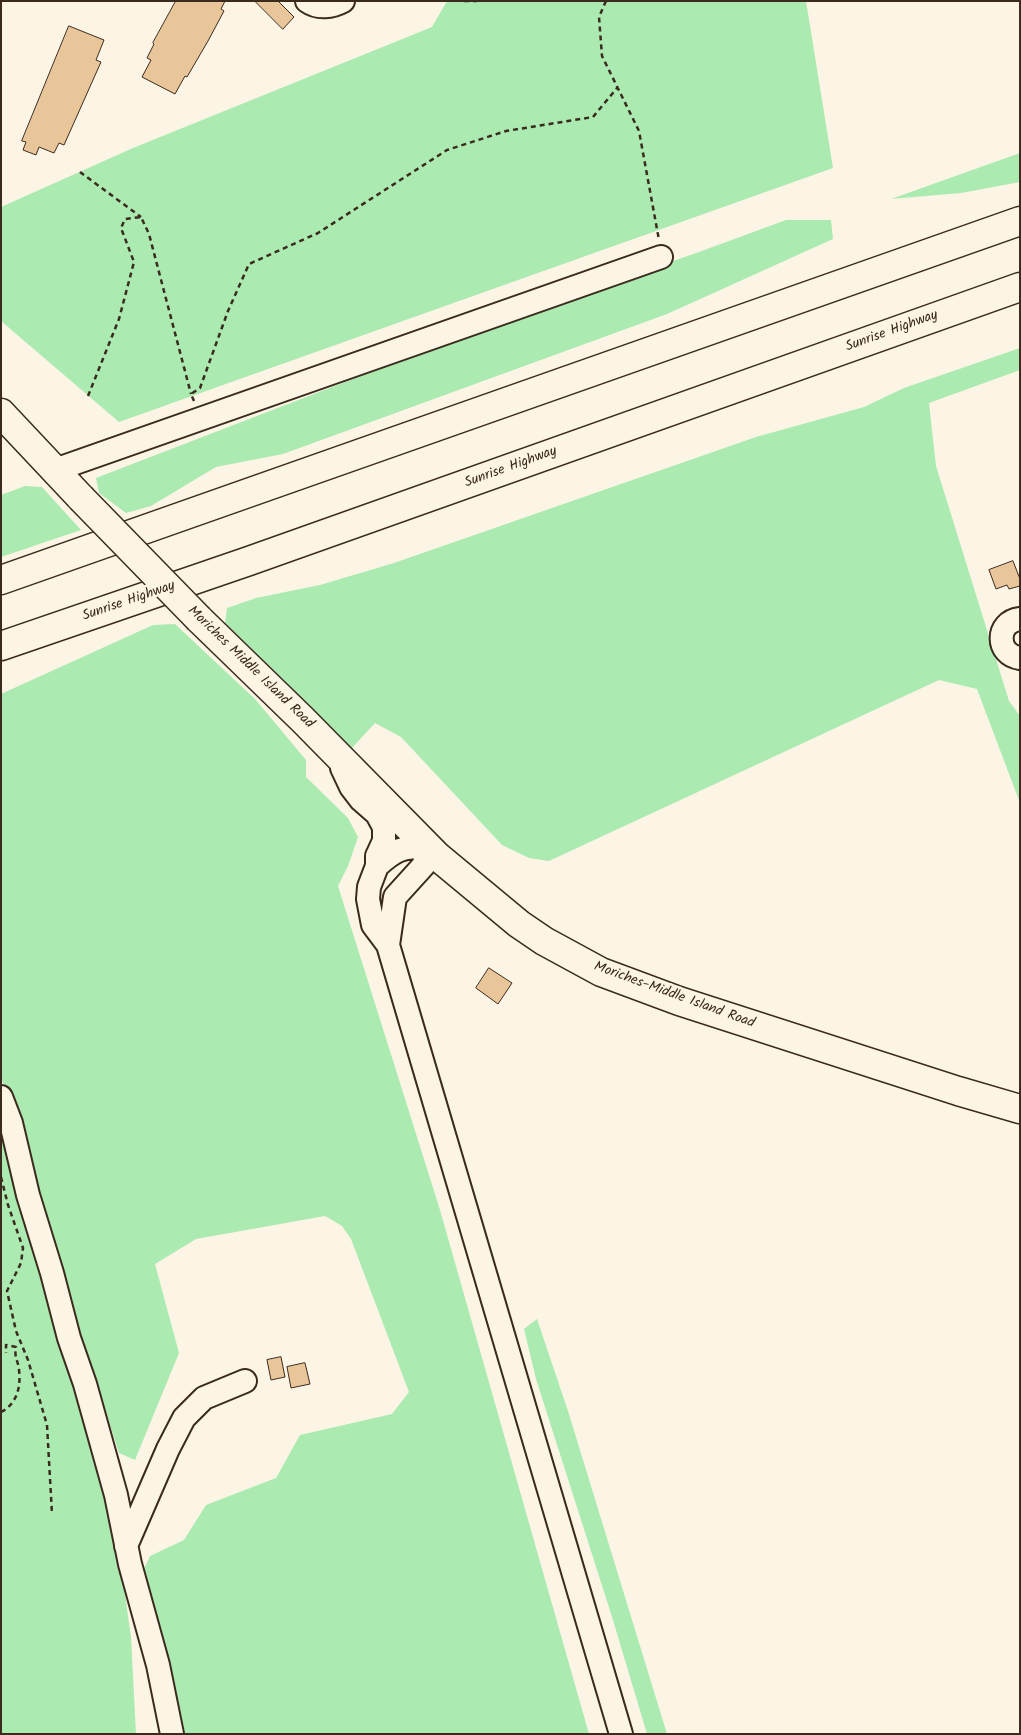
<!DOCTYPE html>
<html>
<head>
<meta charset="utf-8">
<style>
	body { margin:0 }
	#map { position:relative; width:1021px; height:1735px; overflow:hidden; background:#fcf5e5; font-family:Kalam,sans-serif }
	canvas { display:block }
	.frame { position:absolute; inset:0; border:2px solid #3b2a1e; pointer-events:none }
</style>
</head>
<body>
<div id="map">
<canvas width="1021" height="1735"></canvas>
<div class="frame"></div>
</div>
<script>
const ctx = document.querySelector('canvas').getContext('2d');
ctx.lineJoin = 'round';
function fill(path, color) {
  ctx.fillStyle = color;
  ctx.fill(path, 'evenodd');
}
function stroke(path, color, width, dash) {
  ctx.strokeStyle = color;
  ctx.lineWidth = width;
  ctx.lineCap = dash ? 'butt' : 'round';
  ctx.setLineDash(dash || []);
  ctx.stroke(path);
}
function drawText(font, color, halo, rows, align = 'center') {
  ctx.font = font + ' Kalam,sans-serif';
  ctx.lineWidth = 4.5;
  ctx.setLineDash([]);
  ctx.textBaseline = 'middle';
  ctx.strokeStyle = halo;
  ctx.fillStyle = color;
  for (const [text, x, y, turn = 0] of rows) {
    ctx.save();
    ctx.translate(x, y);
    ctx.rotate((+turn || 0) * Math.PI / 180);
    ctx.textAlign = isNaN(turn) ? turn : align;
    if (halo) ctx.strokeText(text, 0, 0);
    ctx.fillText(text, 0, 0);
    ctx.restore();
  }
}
fill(new Path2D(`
	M447,1H806L833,168L119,422L1,321V207L133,148L432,27Z
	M1020,153V182L961,193L891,199Z
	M786,220H831L833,239L667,314L283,454L216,467L151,506L126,513L99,493L96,478L537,308L699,252Z
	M1020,348V370L929,403L936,466L1009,701L1020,716V803L977,689L939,680L549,861L529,858L502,845L401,737L375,723L352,748L225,623L227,608L256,598L320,585L394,563L756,437L864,407L904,388Z
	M25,486L42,487L81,530L1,557V495Z
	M175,624L255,699L306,760V777L348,818L358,837L348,866L338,886L440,1210L589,1734H184L146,1591L143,1571L150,1556L184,1540L206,1505L276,1478L300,1435L392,1414L409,1392L351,1239L342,1226L325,1216L196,1239L155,1264L179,1353L135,1460L119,1453L83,1341L111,1497L131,1637L136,1734H1V1112L9,1098L1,1078V694L153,625Z
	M537,1319L568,1411L667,1734H647L613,1620L536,1379L524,1329Z`), '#abeab1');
const building = new Path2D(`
	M176,1H225L221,9L224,11L208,41L187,77L185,76L175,94L142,77L151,60L147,58L154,44L153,43Z
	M255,1H278L294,17L283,29Z
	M69,26L104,40L96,60L101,62L64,145L59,143L54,153L39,147L36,155L23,150L26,142L22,141Z
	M1013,561L1020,579V586L1009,589L1007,585L996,589L989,570Z
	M489,968L512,983L498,1004L476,988Z
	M281,1357L285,1377L271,1380L267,1360Z
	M305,1363L310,1384L291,1388L287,1367Z`);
fill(building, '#e9c59a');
stroke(building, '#3b2a1e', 1);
const minor = new Path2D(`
	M307,1C318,9 332,7 343,1
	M55,470L661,257
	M1020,619C995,622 996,655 1020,658
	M342,768L351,787L361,800L377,814L384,827V841L377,856V866L369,887L368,899L373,925L388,945
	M377,866C396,849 401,847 427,847L424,865L395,897L388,945L621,1734
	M1,1097L11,1123L28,1195L52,1273L69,1338L85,1384L116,1495L130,1564L158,1665L172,1734
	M126,1546L168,1449L184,1418L204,1398L245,1381`);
const major = new Path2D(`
	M1,413L81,498
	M199,619L303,720L437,856L519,924L544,941L601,972L679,1001L958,1091L1020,1109`);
const highway = new Path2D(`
	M1,580L1020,221
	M1,646L249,561L1020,287`);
stroke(minor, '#3b2a1e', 26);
stroke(major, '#3b2a1e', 31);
stroke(highway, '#3b2a1e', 31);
stroke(new Path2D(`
	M464,1H477
	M606,1L599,17L602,56L639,131L659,240
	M80,172L141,217
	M88,396L119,319L134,262L121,228L125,219L141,217L149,234L191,394
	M194,401L191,394L200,388L228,311L249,264L318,233L447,150L506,131L593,117L617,88
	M1,1177L8,1205L23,1248L21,1263L7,1291L16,1331L28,1360L47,1425L52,1514
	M1,1412C17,1404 21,1387 19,1370C18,1359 14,1359 16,1347L6,1345V1353`), '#3b2a1e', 2.5, [5, 4]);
stroke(minor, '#fcf5e5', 22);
stroke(major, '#fcf5e5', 28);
stroke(highway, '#fcf5e5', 28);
const majorBridge = new Path2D(`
	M81,498L199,619`);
stroke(majorBridge, '#3b2a1e', 31, []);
stroke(majorBridge, '#fcf5e5', 28);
drawText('14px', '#3b2a1e', '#fcf5e5', [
	["Sunrise Highway",892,332,-20],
	["Sunrise Highway",511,468,-20],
	["Sunrise Highway",129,602,-19],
	["Moriches Middle Island Road",250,668,44],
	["Moriches-Middle Island Road",674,996,20]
]);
</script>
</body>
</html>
